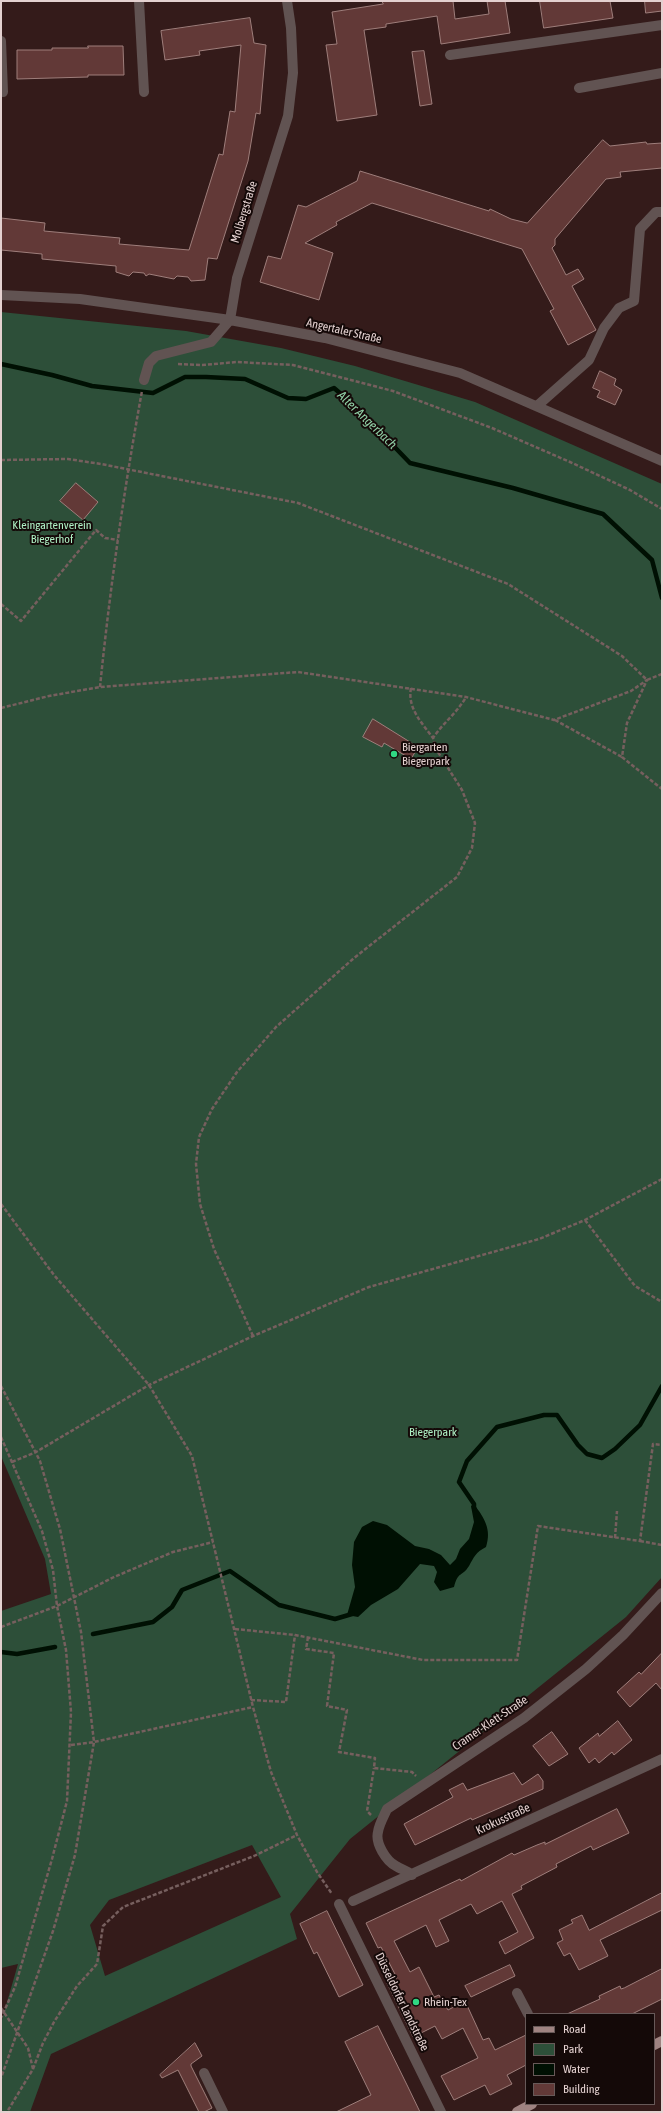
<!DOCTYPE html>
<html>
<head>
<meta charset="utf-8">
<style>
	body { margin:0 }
	#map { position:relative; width:663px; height:2113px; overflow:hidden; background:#341b1a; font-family:"Asap Condensed",sans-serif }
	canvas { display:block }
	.frame { position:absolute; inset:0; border:2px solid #e4d1d0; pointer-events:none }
	.legend { position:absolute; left:525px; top:2013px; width:130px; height:92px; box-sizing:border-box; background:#140908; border:1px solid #675958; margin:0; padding:5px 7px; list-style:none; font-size:12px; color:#e4d1d0 }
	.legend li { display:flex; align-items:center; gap:8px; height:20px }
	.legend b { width:20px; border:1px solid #675958 }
</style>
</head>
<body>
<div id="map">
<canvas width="663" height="2113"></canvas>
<div class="frame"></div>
<ul class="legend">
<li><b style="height:5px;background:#9f8381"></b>Road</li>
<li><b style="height:11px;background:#2d4f39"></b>Park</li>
<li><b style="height:11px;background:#001003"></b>Water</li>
<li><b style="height:11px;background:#623937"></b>Building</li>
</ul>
</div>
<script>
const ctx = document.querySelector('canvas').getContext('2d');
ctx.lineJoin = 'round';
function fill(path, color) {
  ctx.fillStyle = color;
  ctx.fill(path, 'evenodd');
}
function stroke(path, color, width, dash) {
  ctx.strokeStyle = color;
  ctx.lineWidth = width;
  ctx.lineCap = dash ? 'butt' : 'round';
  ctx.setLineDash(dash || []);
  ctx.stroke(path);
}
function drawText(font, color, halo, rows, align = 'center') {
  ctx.font = font + ' "Asap Condensed",sans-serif';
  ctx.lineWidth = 4;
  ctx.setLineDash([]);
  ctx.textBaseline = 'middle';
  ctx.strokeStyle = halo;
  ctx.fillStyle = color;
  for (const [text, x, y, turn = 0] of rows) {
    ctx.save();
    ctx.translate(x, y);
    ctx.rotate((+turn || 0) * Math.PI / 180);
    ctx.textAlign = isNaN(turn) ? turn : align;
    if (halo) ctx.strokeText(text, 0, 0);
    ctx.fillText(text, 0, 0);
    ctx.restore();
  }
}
fill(new Path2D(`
	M1,312L186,331L281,348L355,366L475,402L662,484V1577L626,1617L350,1839L290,1914L297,1939L51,2054L30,2112H1V2023L18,1964L1,1968V1611L51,1594L45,1559L1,1456ZM252,1845L281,1897L105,1976L90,1925L109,1900Z`), '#2d4f39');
fill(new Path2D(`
	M474,1504C484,1518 492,1529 486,1547C476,1552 474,1557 469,1566C462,1577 458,1571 454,1587L440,1591L434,1582L437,1572L434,1566L420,1564L398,1589L371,1605L358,1617L347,1615L355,1587L352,1565L354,1542L362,1527L373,1521L387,1525L415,1546L429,1549L441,1555L450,1565L456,1559L460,1549L469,1539L474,1522L471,1506Z`), '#001003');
stroke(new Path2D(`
	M1,364L52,375L92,386L153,393L185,377H206L245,379L288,398L306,399L334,388L355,406L410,463L513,488L603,514L652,560L662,598
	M474,1508V1504L459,1482L467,1461L497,1427L544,1415H557L578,1445L587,1454L602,1458L615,1449L640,1425L662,1386
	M93,1634L153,1622L172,1607L182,1590L230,1571L279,1605L335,1619L352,1614
	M1,1652L17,1654L55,1647`), '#001003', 4.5);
const building = new Path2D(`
	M382,1H453L455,19L489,14L487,1H505L510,33L441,44L437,16L386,24V27L364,30L377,115L337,121L326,45L337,44L332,12L383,4Z
	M540,1H610L613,18L544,28Z
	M645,1H662V11L646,13Z
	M250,18L254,43L266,45L260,114L256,113L248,161L217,259L208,258L205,280L191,281L188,277L177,276L174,279L149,274L146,276L144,273L133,272L129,276L116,272V266L42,259V254L1,250V218L45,223L44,231L120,238L119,244L189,250L219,154L223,155L230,111L235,112L241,45L199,51L200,55L165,60L161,31Z
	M88,46H123L124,75H88V77L17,79V50H52V48H88Z
	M424,51L432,104L420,106L412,52Z
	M603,140L610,146L646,142L647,144L662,143V168L620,172L621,177L606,179L555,239V245L552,248L566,275L578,269L584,279L572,286L596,330L568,345L550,311L554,309L522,249L372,203L336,222L337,225L305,243L333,253L319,300L260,282L268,256L281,259L298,205L306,207L357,181L360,171L489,211L490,209L511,219L527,223Z
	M600,371L616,379L614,385L622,390L615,405L597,397L600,391L593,388Z
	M76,483L98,502L83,520L60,501Z
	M373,719L418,747L411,759L384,743L382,747L363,737Z
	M662,1653V1690L656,1683L630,1707L617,1692L639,1672L641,1674Z
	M618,1721L632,1740L614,1755L612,1752L599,1763L595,1758L589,1763L579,1748L598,1733L599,1736Z
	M552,1732L568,1754L549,1766L533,1746Z
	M514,1773L522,1785L538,1774L543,1781V1789L472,1820L471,1818L415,1845L404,1824L453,1797L449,1790L463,1783L467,1790Z
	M617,1809L629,1833L593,1850L591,1846L556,1864L557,1867L521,1886L522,1889L512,1894L534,1938L505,1954L499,1942L518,1932L502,1901L477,1914L471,1904L439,1920L449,1941L436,1947L426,1925L394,1941L410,1972L419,1967L434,1997L439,1995L448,2010L465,2001L483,2040L489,2038L495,2050L526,2035V2065L507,2075L512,2084L490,2095L485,2085L454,2100L441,2076L478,2058L463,2028L442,2039L435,2026L413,2037L387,1983L397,1978L381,1947L378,1948L366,1923L460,1879L461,1881L512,1853L514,1855L537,1845L545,1842V1844Z
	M662,1893V1910L600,1940L608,1956L579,1970L570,1953L564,1956L557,1943L563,1940L559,1930L573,1923L571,1920L582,1915L589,1930Z
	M327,1911L363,1985L339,1997L317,1952L314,1954L300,1924Z
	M510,1965L515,1976L471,1997L465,1986Z
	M662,1969V1999L632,2014H567L600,1999L599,1996L620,1986L621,1989L624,1988Z
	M378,2026L408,2087L420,2112H336L371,2095L345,2042Z
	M195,2043L202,2056L191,2064V2066L212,2108L204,2112H199L178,2070L162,2078L160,2075Z`);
fill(building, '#623937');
stroke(building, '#9e7e7b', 1);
stroke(new Path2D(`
	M178,364L202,365L237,362L293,365L393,391L492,428L570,462L630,490L662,509
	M1,460L68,459L101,464L298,503L508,584L622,656L647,680L662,674
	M1,604L21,621L96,530L105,538L118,540
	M100,687C110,588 124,489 142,391
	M411,688C407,708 422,723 433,738
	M1,708L49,696L100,687L298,672L466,697L554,720L631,691L647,680L627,723L622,757L662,789
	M555,720L622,757
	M1,1204L54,1275L149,1385L192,1456L253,1707L271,1772L297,1835L317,1872L332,1894
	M585,1220L635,1286L662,1302
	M253,1336L214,1249L200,1204L196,1164L199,1137L212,1109L237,1072L276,1027L354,958L457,877L472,848L475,823L462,790L436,749L433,738C443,723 457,713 466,697
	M1,1386L40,1461L60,1529L81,1632L94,1742L75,1855L53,1931L1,2078
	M1,1437L42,1531L53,1570L57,1606L66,1650L71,1712L67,1801L52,1859L15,1987L1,2018
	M12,1462L36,1452L149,1385L253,1336L369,1287L539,1239L585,1220L662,1179
	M615,1538L617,1511
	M640,1541L662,1545
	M1,1627L57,1606L114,1577L173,1552L213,1542
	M235,1629L295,1635L423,1660H517L538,1526L640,1541L653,1444L662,1445
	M308,1637L306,1649L334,1653L327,1706L347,1710L339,1752L375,1758L374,1768L412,1772L416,1776
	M251,1700L286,1702L295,1635
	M71,1745L94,1742L253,1707
	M371,1815L367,1811L374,1768
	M1,2008L28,2048L33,2069L7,2112
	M33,2069L43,2043L54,2022L77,1986L97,1964L103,1926L123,1907L254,1856L297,1835`), '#765f5e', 2.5, [4, 2]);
stroke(new Path2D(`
	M139,1L144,92
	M1,41L3,92
	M450,55L662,25
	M579,88L662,73
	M1,295L80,299L230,320L325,338L460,373L662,461
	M144,380L149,363L156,356L211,342L230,320L237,278L288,116L293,73L291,28L287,1
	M537,406L589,360L604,328L619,308L634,301L640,229L656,212H662
	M412,1875C407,1870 402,1870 396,1866C386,1861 375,1843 378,1832C379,1824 384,1816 387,1809L524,1718L586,1669L623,1635L662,1593
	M353,1901L662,1759
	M339,1904L441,2112
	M517,1993L528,2014
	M204,2073L223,2112`), '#615352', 10);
stroke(new Path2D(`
	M654,2045L662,2041
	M517,2112L532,2104`), '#9f8381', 10);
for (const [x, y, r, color] of [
	[394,754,4,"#30d883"],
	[416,2002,4,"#30d883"]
]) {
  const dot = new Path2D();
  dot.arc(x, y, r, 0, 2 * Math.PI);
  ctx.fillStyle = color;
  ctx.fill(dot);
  stroke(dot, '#140908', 1.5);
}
drawText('12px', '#e4d1d0', '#140908', [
	["Molbergstraße",244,212,-73],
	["Angertaler Straße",344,331,13],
	["Cramer-Klett-Straße",490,1723,-34],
	["Krokusstraße",503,1819,-25],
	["Düsseldorfer Landstraße",402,2002,64]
]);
drawText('12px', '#aff1c5', '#140908', [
	["Kleingartenverein",52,525],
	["Biegerhof",52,539],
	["Biegerpark",433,1432]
]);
drawText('12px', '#e4d1d0', '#140908', [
	["Biergarten",402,747],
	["Biegerpark",402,761],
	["Rhein-Tex",424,2002]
], 'left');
drawText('italic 13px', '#90d0a6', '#140908', [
	["Alter Angerbach",367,420,44]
]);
</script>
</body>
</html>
